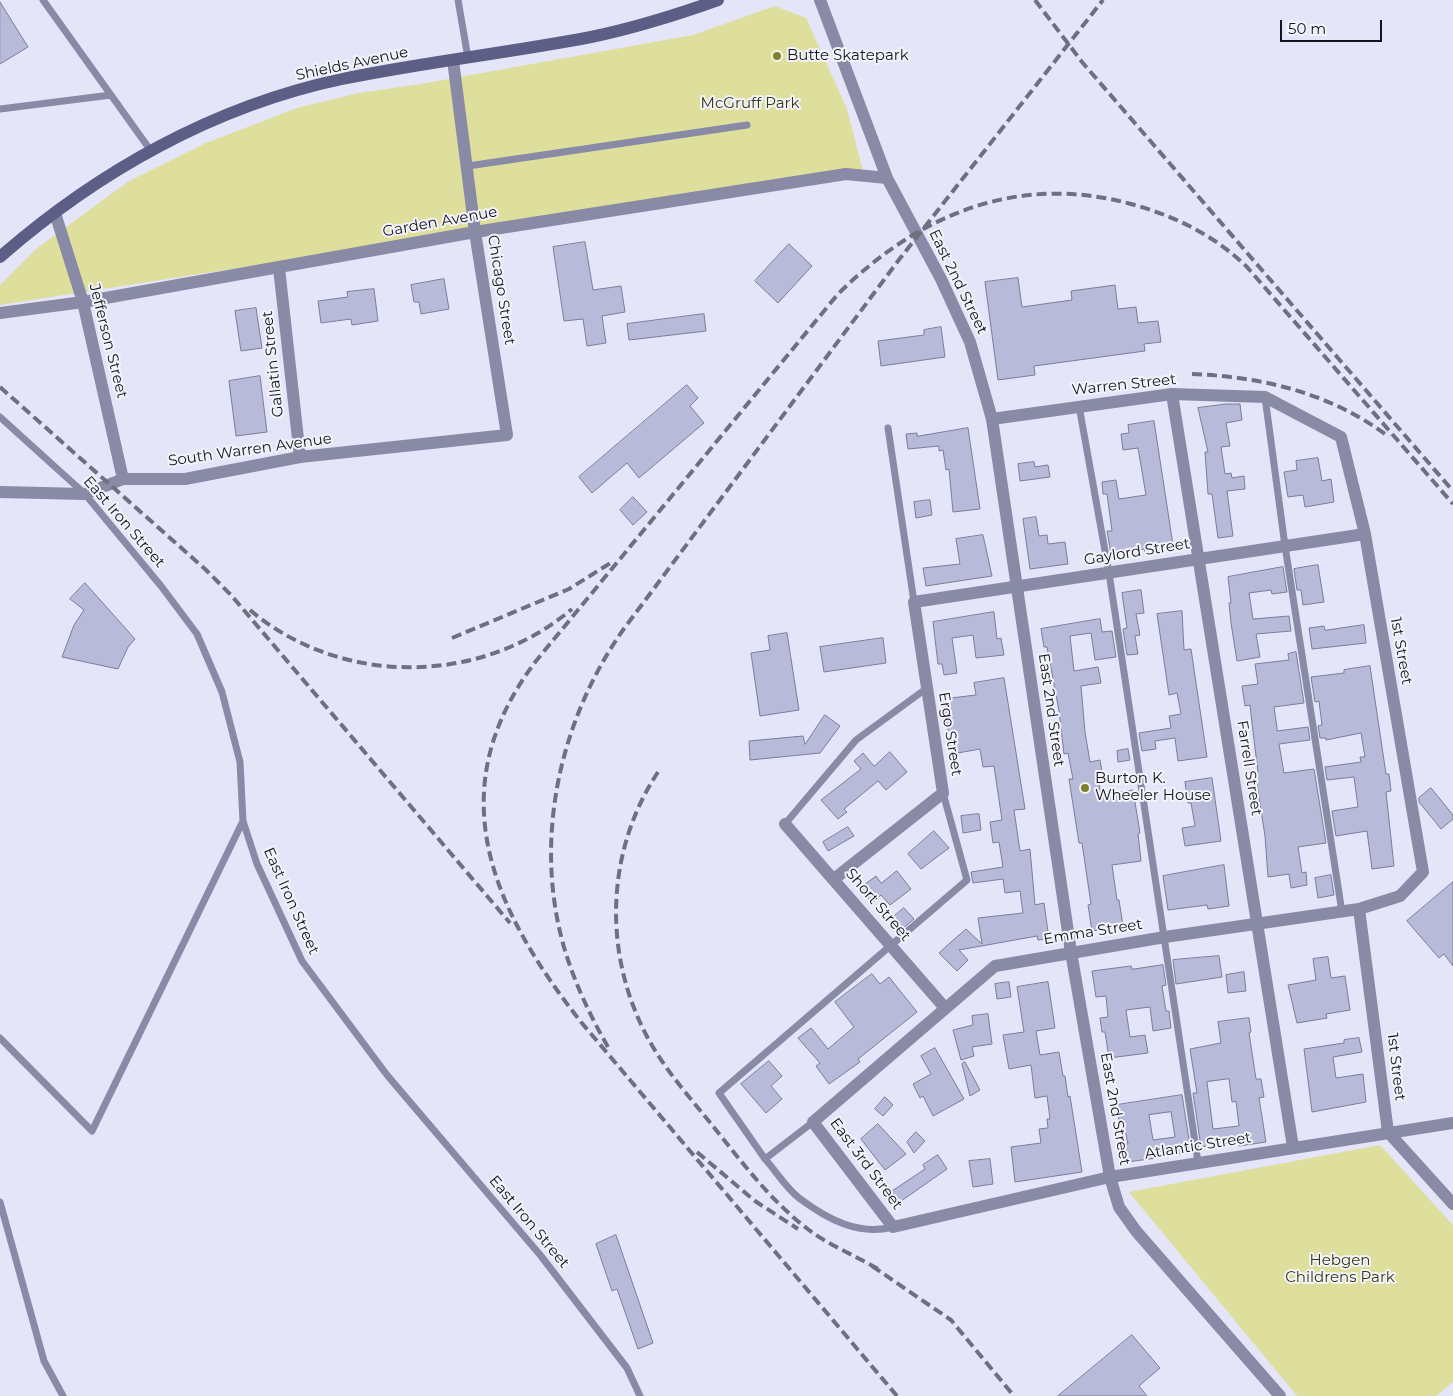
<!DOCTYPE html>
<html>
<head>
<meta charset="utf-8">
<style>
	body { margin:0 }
	#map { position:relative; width:1453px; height:1396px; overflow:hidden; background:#e4e5f9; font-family:Montserrat,sans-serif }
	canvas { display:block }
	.scale { position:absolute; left:1280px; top:20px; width:102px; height:22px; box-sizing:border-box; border:2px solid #141420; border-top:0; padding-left:6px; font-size:15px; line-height:18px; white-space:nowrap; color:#141420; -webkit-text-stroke:4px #f3f4fa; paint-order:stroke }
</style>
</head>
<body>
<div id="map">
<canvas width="1453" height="1396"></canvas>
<div class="scale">50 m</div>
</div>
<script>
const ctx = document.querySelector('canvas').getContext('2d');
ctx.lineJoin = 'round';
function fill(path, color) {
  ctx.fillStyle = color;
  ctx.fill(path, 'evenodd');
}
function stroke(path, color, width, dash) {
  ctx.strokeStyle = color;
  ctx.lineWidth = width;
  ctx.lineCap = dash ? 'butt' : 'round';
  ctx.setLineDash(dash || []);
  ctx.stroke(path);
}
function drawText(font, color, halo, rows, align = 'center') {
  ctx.font = font + ' Montserrat,sans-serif';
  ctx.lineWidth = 4;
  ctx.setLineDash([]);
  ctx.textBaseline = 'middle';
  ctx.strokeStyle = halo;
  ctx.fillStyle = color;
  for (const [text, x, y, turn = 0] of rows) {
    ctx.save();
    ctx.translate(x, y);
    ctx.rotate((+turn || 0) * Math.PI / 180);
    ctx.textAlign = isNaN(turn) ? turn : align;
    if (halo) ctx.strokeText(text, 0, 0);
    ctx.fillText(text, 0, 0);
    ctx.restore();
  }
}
fill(new Path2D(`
	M775,6L806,18L847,109L863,171L0,305V285L36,249L129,181L206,143L297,108L359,93L421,84L693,35Z
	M1380,1145L1453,1225V1382L1436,1396H1297L1129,1192Z`), '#dede9d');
const building = new Path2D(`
	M0,2L28,47L0,64Z
	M585,242L593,290L621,286L625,312L602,316L606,343L587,346L583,319L564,321L553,247Z
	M789,244L812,266L778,303L755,281Z
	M1018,278L1022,307L1072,300L1071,291L1115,285L1118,309L1136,307L1138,323L1158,321L1161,342L1144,344L1145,351L1034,366L1035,375L998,380L985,282Z
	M444,279L449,309L421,314L419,302H414L411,285Z
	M374,289L378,321L352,325L351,319L321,323L318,301L348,297L347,292Z
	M256,308L262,348L241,351L235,311Z
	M704,314L706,331L629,340L627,324Z
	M941,327L945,357L881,366L878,341L924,335V330Z
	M260,376L267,432L236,436L229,381Z
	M687,385L698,398L690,406L704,423L639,478L627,463L592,493L579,477Z
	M1226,404H1240L1242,420L1226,423L1230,446L1221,447L1225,474L1231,473L1232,478L1244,476L1245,489L1227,491L1233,536L1218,538L1212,494H1208L1205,452H1208L1198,408Z
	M1154,421L1173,545L1163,547V550L1145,552L1144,549L1111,554L1107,531H1112L1107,494H1103L1102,482L1116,480L1119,499L1146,495L1138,448L1123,450L1121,434L1129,433L1128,425Z
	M968,428L980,509L953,512L949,469L946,470L943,450L939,451V446L908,449L906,434L917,433V436Z
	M1318,458L1322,481L1331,479L1334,502L1305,507L1303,495L1288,497L1284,472L1297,470L1296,461Z
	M1034,462L1035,467L1048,465L1050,477L1020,481L1018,464Z
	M633,497L647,512L633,525L620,510Z
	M930,500L932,515L916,518L914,502Z
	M1036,517L1039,536L1047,535L1048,544L1065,542L1068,564L1030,569L1023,519Z
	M983,535L992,576L926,586L923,568L960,564L956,539Z
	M1318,565L1324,602L1303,605L1301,590H1297L1294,569Z
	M1283,567L1287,592L1272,594L1271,590L1249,593L1253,619L1289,616L1291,631L1256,634L1260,657L1237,661L1231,623L1229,603H1231L1228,577Z
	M85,583L135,639L128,647L118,669L62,657L74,625L84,610L70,599Z
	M1141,590L1144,613L1136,614L1140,635L1135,636L1138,654L1127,655L1123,629L1127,628L1122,593Z
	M1182,611L1184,650L1191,649L1207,757L1178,761L1175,738L1155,741L1156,749L1142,751L1139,733L1171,728L1169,716L1181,714L1177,693L1169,695L1157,614Z
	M994,612L997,639L1001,638L1004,655L976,658L973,635L952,638L957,673L944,675L942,664H938L933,622Z
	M1100,619L1102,632L1112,631L1116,657L1095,660L1091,633L1070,636L1074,671L1098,667L1101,683L1081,686L1085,732L1090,762L1100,760L1102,772H1097L1101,795L1133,790L1140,833L1138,834L1141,861L1112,865L1117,900H1119L1123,926L1092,931L1088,905L1091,904L1082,843H1079L1069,779H1073L1068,753L1064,754L1059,711L1047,647H1044L1041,629Z
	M1364,625L1366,643L1312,649L1309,628L1324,626L1325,630Z
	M787,633L799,710L760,716L751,653L770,650L768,636Z
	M883,638L886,663L824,672L820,647Z
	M1296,652L1304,703L1274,707L1277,728V731L1308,727L1310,740L1279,744L1284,773L1314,769L1326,843L1298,847L1302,873L1306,872L1307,885L1291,888L1289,874L1268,877L1265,836L1255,772H1258L1253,732L1250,705L1245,706L1242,686L1258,684L1255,664L1289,660L1288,654Z
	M1370,666L1386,774H1389L1391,791L1386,792L1394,866L1372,869L1367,831L1336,836L1332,811L1358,807L1354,777L1327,780L1325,767L1361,762L1360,757H1365L1361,733L1326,740V738H1320L1318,726L1322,725L1319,701L1315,702L1311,677L1344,673V670Z
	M1004,678L1025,809L1014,810L1020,851L1030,849L1035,905L1044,903L1049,939L1038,940L1037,936L959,950L968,960L957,971L939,953L951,942L966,929L982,944L978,918L1023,913L1020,891L1005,893L1003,879L973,883L971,872L1003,867L999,842L993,843L990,822L1002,820L994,766L983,767L980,749L952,754L943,699L976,695L974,683Z
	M825,715L840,726L820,753L750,760L749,741L803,736L805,744Z
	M1128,749L1130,760L1118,762L1117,751Z
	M890,752L907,772L886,790L878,781L844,809L847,812L838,819L821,800L861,769L854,761L863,753L874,766Z
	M1212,778L1221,841L1185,846L1182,828L1195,826L1191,803H1188L1185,782Z
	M1431,788L1453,815V819L1441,829L1419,802V798Z
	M979,814L981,830L963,833L961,816Z
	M848,827L854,836L828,851L823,842Z
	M934,831L949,848L921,869L908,854Z
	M1224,865L1229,906L1208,909L1207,905L1168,910L1163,876Z
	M897,871L911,889L890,905L881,895L872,903L860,888L876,876L881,883Z
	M1331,875L1334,895L1318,898L1315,878Z
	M1453,882V966L1444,954L1439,958L1407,921Z
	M904,908L914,919L901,930L891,919Z
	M1219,956L1222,977L1176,984L1173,960Z
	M1328,957L1331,978L1345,976L1350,1010L1326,1014L1327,1018L1297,1023L1288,985L1316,980L1313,959Z
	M1163,965L1166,985L1162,986L1166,1011H1169L1171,1028L1153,1031L1150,1007L1126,1010L1130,1037L1145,1035L1148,1053L1109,1058L1105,1032H1102L1100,1018L1108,1017L1106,996L1096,997L1092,971L1131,966L1132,969Z
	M1244,972L1246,991L1228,993L1226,975Z
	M872,974L880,984L889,977L917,1012L858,1059L860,1062L829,1084L816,1066L820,1063L798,1038L811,1028L828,1049L854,1027L835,1002Z
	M1009,982L1011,997L997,999L995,984Z
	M1048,982L1055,1028L1036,1031L1040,1055L1059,1052L1063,1076H1065L1068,1097L1070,1096L1082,1172L1015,1182L1011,1147L1041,1143L1039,1129L1048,1128L1047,1119H1050L1047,1096L1035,1098L1031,1065L1009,1069L1003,1035L1024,1032L1017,987Z
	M988,1014L992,1044L972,1047L974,1056L961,1060L953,1030L973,1025L972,1016Z
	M1249,1018L1251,1032L1249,1033L1256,1079H1261L1264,1097L1259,1098L1266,1142L1239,1146V1142L1201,1147L1193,1093H1197L1190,1049L1221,1043L1218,1022ZM1229,1079L1232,1102L1236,1101L1239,1126L1213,1129L1207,1082Z
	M1359,1038L1362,1052L1333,1057L1336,1078L1363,1074L1366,1102L1312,1112L1304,1049L1344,1043V1040Z
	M935,1048L964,1099L933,1116L923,1096L920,1098L913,1084L931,1074L921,1056Z
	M769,1061L782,1076L771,1086L782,1099L766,1113L741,1084Z
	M965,1062L980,1090L970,1096L962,1064Z
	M1182,1095L1191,1152L1178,1154L1177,1149L1157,1152V1158L1127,1162L1125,1144H1128L1123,1119L1119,1120L1117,1105ZM1171,1112L1175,1137L1153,1140L1149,1115Z
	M885,1097L893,1105L883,1116L875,1109Z
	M878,1124L906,1154L885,1170L861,1139Z
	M916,1132L925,1141L914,1153L907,1142Z
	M938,1155L947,1169L894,1206L886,1195L925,1169L923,1165Z
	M990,1159L993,1184L973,1187L969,1161Z
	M616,1235L653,1343L638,1349L617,1289L612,1291L596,1244Z
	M1132,1335L1160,1368L1139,1386L1147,1396H1058Z`);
fill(building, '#b8bada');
stroke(building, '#7b7c9a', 1);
stroke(new Path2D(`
	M43,0L151,151
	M458,0L468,58
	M0,109L111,95
	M468,166L747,125
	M1265,397L1285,546L1342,912
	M1079,406L1109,573L1198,1162
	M0,417L85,494L161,586L197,634L222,692L240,762L243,821L257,864L302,961L387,1075L541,1256L627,1368L640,1396
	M888,428L914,602
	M785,824L856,740L927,688
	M0,1038L92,1131L243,821
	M813,1122L765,1159L719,1093L967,880L943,793
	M765,1159C776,1171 786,1188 799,1198C827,1219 858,1236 893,1227
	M0,1202L44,1361L63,1396`), '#888aa6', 7);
stroke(new Path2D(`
	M55,213L83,302L123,479
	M279,268L300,457
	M0,313L83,302L475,232L846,174L887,178
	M1172,394L1293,1147
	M992,419L1172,394L1265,397L1341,437L1365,534L1423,872L1400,896L1359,909L1165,937L995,966L813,1122L893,1227L1110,1177L1453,1123
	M0,492L85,494L123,479H185L300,457L507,435L475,232L453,60
	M785,824L945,1008
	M834,879L943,793L914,602L1365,534
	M1359,909L1388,1132L1453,1204`), '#888aa6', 12);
stroke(new Path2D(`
	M820,0L887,178L941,279L970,342L992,419L1071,952L1110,1177L1119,1207L1136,1231L1280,1396`), '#888aa6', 12);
stroke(new Path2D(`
	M0,257C97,172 214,106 342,79C424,62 508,53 591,37C634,28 676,15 718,0`), '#5d5e86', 12);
stroke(new Path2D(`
	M1035,0L1082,62L1453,491
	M1192,374C1263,377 1331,393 1389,437
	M0,387L205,569L231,595L510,923
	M250,610C341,687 481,686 572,609
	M452,638L569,589L612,562
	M658,772C604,854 603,958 650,1042C668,1074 694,1102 716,1130C745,1166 772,1202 809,1230C829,1245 856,1256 878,1269
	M608,1047C592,1019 578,990 568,960C531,849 557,724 623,630L898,261L1103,0
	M697,1152L755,1201L798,1229
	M872,1266L951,1320L1014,1396
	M897,1396L581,1022C492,909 438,790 536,661L838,294C919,214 1018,173 1131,204C1175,216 1214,235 1247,267L1453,504`), '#6f6f7f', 4, [10, 5]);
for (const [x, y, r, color] of [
	[777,56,5,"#817f27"],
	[1085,788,5,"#817f27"]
]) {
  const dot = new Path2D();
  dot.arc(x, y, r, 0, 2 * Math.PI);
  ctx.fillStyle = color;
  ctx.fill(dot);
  stroke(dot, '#f3f4fa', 2);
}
drawText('15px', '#141420', '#f3f4fa', [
	["Butte Skatepark",787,56],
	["Burton K.",1095,779],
	["Wheeler House",1095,796]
], 'left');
drawText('15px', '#141420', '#f3f4fa', [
	["Shields Avenue",352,64,-12],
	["Garden Avenue",440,222,-10],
	["East 2nd Street",958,282,64],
	["Chicago Street",501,290,81],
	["Jefferson Street",108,341,76],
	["Gallatin Street",273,364,-96],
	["Warren Street",1124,385,-6],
	["South Warren Avenue",250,450,-8],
	["East Iron Street",124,522,49],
	["Gaylord Street",1137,552,-9],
	["1st Street",1401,651,80],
	["East 2nd Street",1051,710,82],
	["Ergo Street",950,734,81],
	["Farrell Street",1249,768,81],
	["East Iron Street",291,901,66],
	["Short Street",878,905,49],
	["Emma Street",1093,932,-9],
	["1st Street",1396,1067,83],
	["East 2nd Street",1115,1109,80],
	["Atlantic Street",1198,1146,-9],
	["East 3rd Street",866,1164,53],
	["East Iron Street",529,1222,50]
]);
drawText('15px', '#373616', '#f3f4fa', [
	["McGruff Park",750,104],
	["Hebgen",1340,1261],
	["Childrens Park",1340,1278]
]);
</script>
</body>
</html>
